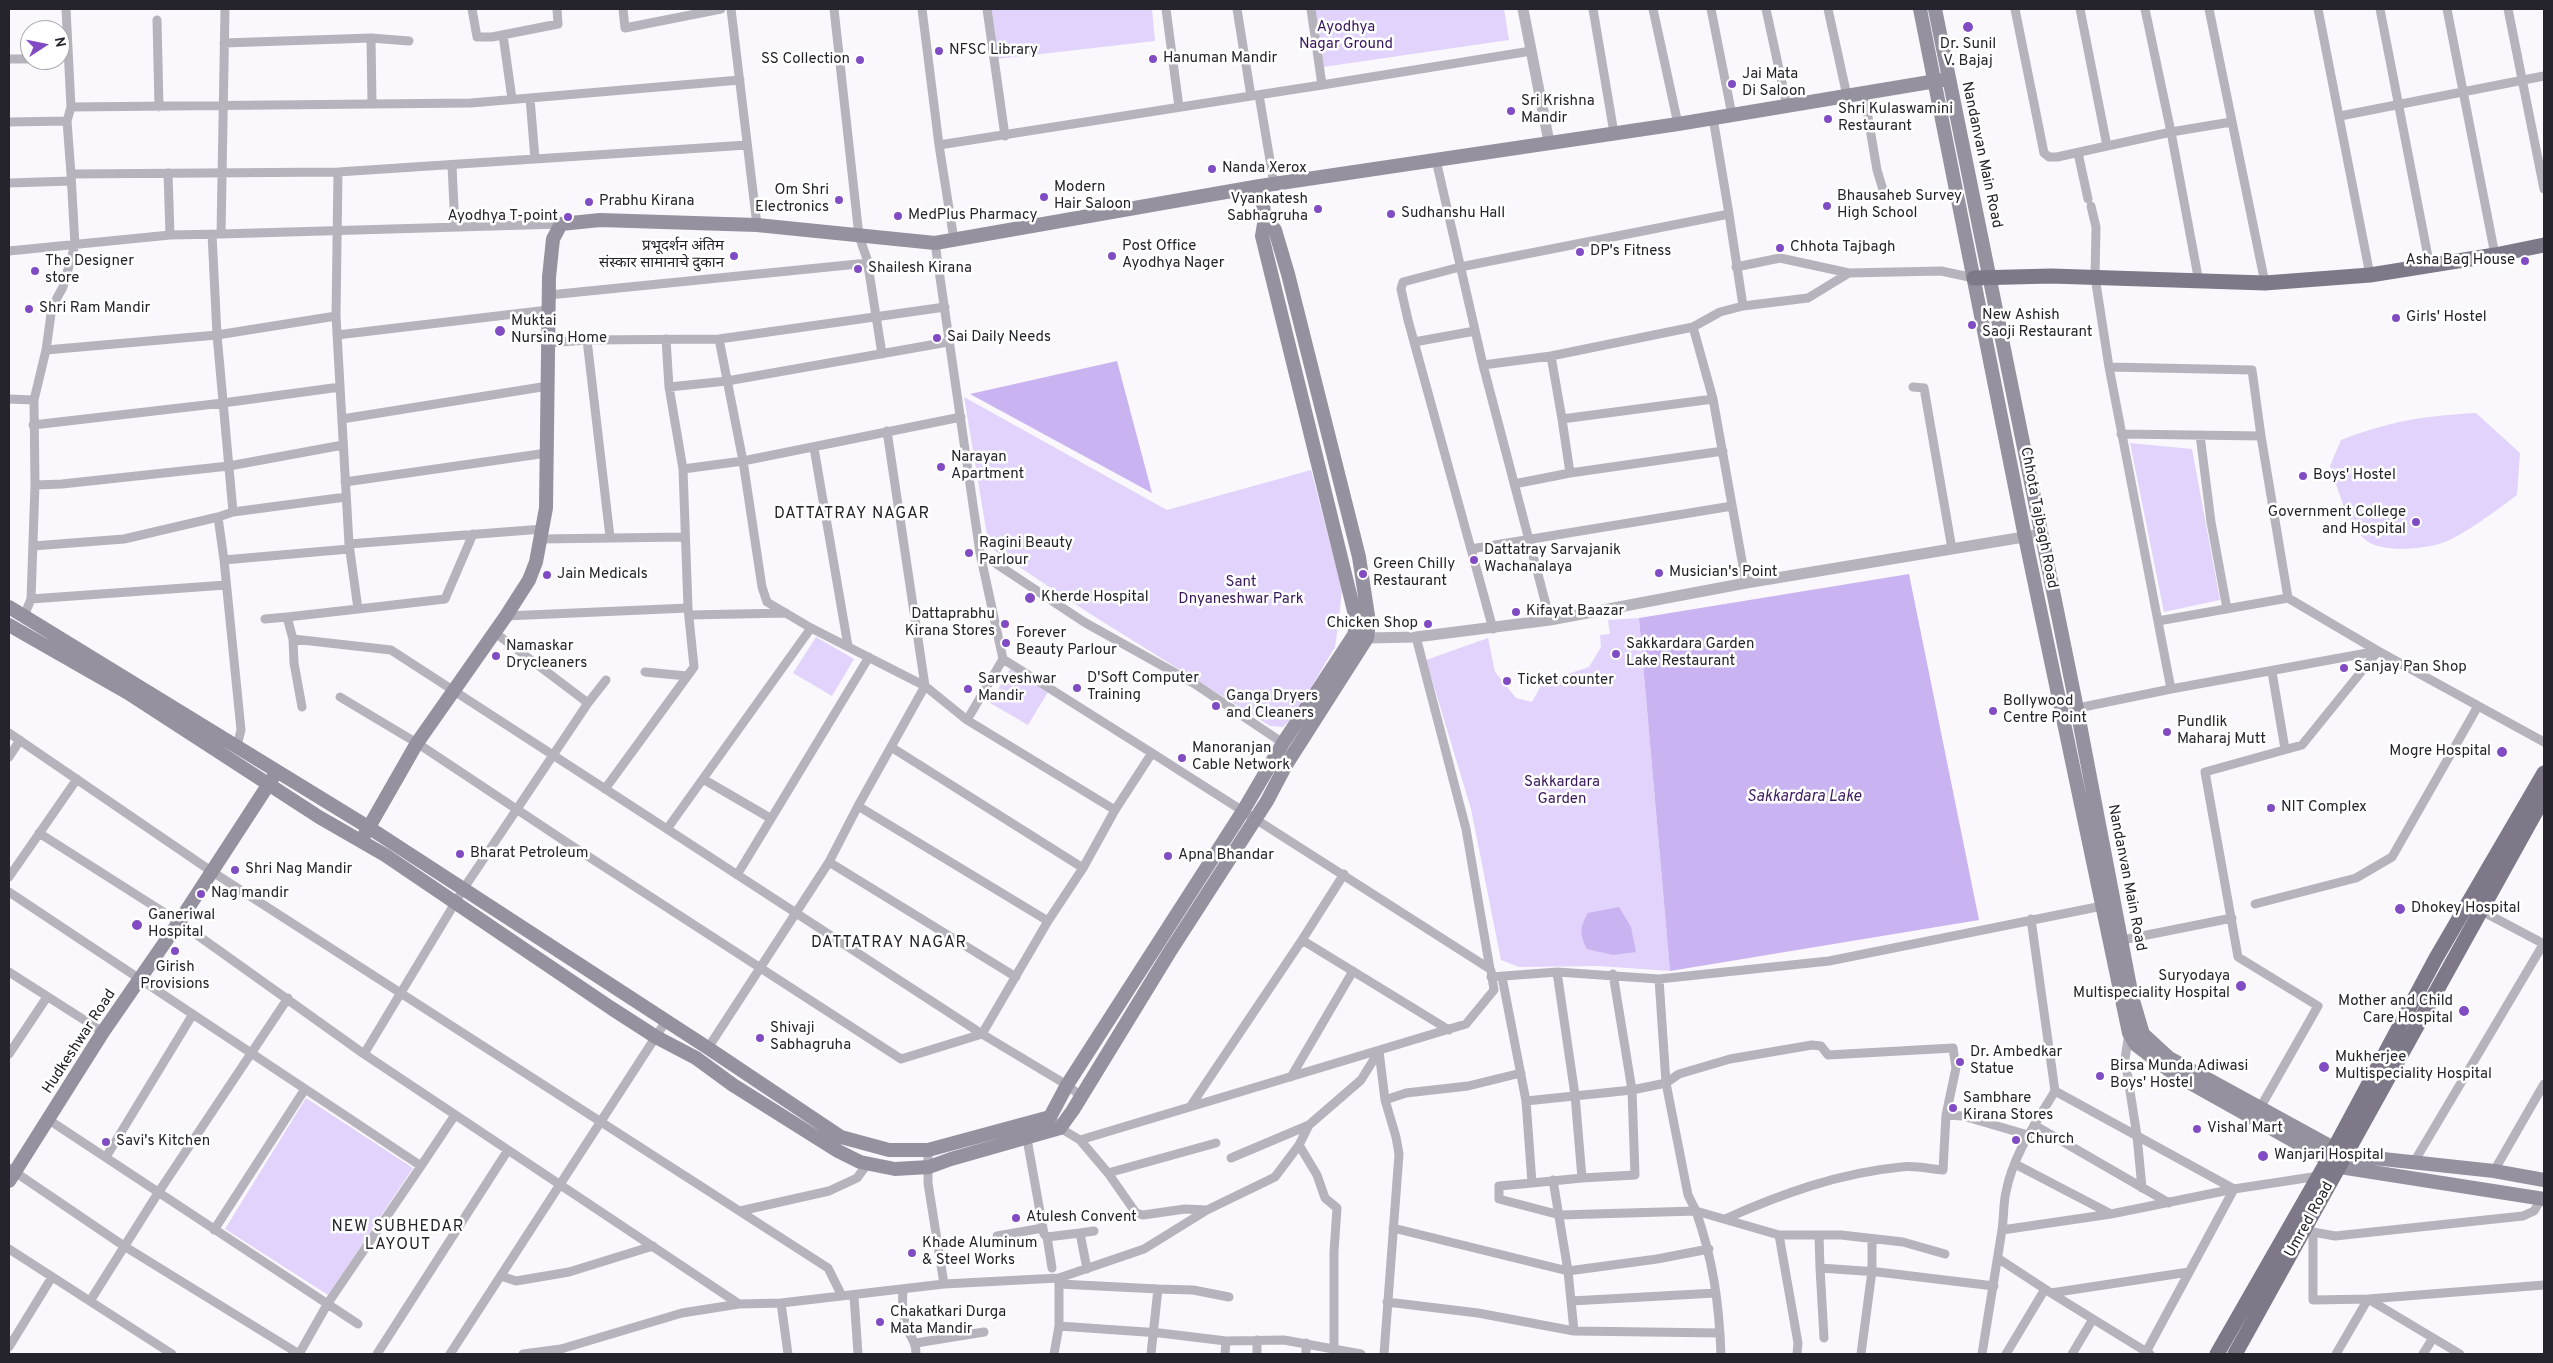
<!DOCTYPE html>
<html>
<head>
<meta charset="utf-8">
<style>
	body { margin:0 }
	#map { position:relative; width:2553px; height:1363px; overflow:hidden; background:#faf8fd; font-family:Overpass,sans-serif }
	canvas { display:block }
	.frame { position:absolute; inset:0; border:10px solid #25232b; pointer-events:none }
	.north { position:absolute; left:20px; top:20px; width:50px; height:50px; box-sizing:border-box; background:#fff; border:1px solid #a8a7aa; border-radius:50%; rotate:79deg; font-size:14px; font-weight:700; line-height:20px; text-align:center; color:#25232b }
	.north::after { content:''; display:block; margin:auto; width:18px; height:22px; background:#814cc3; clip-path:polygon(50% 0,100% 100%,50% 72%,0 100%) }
</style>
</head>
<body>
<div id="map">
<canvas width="2553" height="1363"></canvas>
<div class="frame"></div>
<div class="north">N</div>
</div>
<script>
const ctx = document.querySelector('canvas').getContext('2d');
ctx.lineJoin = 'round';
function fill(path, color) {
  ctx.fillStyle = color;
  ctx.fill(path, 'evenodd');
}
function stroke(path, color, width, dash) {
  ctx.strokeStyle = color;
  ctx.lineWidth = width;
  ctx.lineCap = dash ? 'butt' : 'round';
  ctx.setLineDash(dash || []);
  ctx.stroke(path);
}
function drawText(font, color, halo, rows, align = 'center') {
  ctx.font = font + ' Overpass,"Noto Sans Devanagari",sans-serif';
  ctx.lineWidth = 5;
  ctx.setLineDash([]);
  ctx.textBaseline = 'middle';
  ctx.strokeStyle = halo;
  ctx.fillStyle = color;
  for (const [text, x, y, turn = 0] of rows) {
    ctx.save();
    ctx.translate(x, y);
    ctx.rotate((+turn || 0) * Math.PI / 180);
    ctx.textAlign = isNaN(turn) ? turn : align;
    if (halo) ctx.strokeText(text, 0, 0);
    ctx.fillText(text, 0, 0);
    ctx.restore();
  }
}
fill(new Path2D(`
	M991,9H1152L1155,41L997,59Z
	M1315,9H1504L1509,40L1323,67Z
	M964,397L1167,510L1311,470L1342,589L1339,619L1335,647L1295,714L1283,727L1270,726L1092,615L989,547Z
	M2476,413L2520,453L2517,495C2498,509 2463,536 2442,543C2424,549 2383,553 2367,541C2347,525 2338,489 2330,466L2341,440C2390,421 2424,416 2476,413Z
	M2130,443L2192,449L2220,600L2164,612Z
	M1639,618L1670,971L1599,966L1519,967L1501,960L1471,809L1426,660L1488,638L1495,672L1516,698L1532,702L1543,682L1589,667L1601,647L1600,635L1610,634L1608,620Z
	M816,637L854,659L832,696L793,673Z
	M1010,669L1048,692L1028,725L990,703Z
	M306,1098L413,1168L328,1295L225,1229Z`), '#e1d3fb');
fill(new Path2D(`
	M1117,361L1152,493L970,394Z
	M1909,574L1979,920L1670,971L1639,618Z
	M1619,907L1631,927L1636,952L1613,955L1587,949C1579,934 1580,927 1588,913Z`), '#cab3f1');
stroke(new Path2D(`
	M66,9L71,107L471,103L740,80
	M472,9L477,37H492L558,24L557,9
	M623,9L625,28L721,9
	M731,9L757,225
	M834,9L859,236L867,259L882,354
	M922,9L939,145
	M987,9L1005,136
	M1166,9L1179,107
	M1593,9L1614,133
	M1653,9L1678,124
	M1711,9L1732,115
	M1766,9L1787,106
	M1828,9L1847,96
	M2015,9L2044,153L2049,157H2057L2107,146
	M2080,9L2107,146L2171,132L2199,282
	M2145,9L2171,132L2231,122
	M2209,9L2265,283
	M2318,9L2370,275
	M2380,9L2430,267
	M2447,9L2495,255
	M2508,9L2544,189
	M157,20L159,107
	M503,35L512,99
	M371,38L409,41
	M224,43L371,38L372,103
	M9,59H30
	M1322,85L1531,51
	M1864,93L1877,170L1884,193
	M1259,95L1274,184
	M1251,96L1322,85L1311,9
	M530,98L535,159L747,145
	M2340,116L2544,76
	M67,121L71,174
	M9,122L67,121L71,107
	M2078,153L2088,199
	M1436,160L1483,365L1550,620
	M452,166L455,227
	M338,172L336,316L349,544
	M168,173L170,235
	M9,183L71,181
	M2091,206L2096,227L2095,277L2109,367L2171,689L2378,651L2544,742
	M212,234L217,335L233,512L218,517L224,560
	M221,234L561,224
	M954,240L939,145L1251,96L1237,9
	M935,243L980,553L1003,659L1152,753
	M9,251L170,235L221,234L225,9
	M1736,267L1780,258L1849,273
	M549,295L868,263
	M1743,306L1808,298L1849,273L1941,271L1974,278
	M1693,327L1720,312L1743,306L1729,214
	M337,335L548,310
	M666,339L669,387
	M719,339L743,461L762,587L767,602L811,628L925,686L967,720
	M587,340L610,537
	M1414,342L1475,331
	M548,343L587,340L719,339L945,307
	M46,350L52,307L63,287L75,245L71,174L338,172L535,159
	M1551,356L1562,419L1713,399
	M1483,365L1551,356L1693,327L1713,399L1746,583
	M2109,367L2252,370L2261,436
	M1913,387L1924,388L1952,549
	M9,399L34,400L35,485L62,484L229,466L343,445
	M34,400L46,350L217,335L336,316
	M342,419L548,386
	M33,425L223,403L340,387
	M2121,434L2261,436L2288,598L2378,651L2302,745L2205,772L2238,957L2318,1006L2260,1108
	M2200,435L2211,522L2227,609
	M814,448L848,646
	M683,469L743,461L961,417
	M1570,473L1723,451
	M345,482L547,453
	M1514,484L1570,473L1562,419
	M233,512L346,497
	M541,539L685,537
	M33,546L124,539L218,517
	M1471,549L1408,320L1401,289L1403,282L1460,267L1729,214L1713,118
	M980,553L1084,622L1195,684L1283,743
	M31,599L226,585
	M358,609L445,599L473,534
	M689,615L786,613
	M24,616L31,599L35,485
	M506,616L688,608
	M265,619L287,617
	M2158,621L2288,598
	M811,628L667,829L982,1034L1048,921L1083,868L1115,810L1152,753L1490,969L1466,829L1416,637
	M1493,629L1471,549L1732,506
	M293,639L287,617L358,609L349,544L543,529
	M1003,659L967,720L1115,810
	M645,672L687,676
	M2272,672L2285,749
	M340,697L417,743L566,842L901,1059L982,1034L1067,1085L1082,1097
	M588,703L606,680
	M302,707L294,663L293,639L391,650L667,829
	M2073,709L2171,689
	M9,733L211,871L828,1268L842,1296
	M237,746L241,730L224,560L349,549
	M891,747L1083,868
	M9,757L20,740
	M703,779L770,818
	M605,789L694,667L688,608L683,469L669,387L727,381L948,342
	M858,806L1048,921
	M39,833L179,922L364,1054L739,1304L781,1303L944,1284
	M829,862L1016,977
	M737,875L869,657
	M9,877L77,779
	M9,892L421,1166L328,1303L299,1354
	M2255,904L2356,878L2392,857L2478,706
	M2478,909L2544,944
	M2031,919L2055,1091L2234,1189L2145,1354
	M1302,940L1344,874
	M2122,940L2232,918
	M9,972L103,1032
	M1491,977L1557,972L1659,979L1829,961L2107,905
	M1502,977L1526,1101L1632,1090L1666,1083L1679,1074L1730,1059L1812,1045L1821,1046L1828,1055L1953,1048L1956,1068L1946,1115L1963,1116L2028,1135
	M1659,979L1666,1083L1688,1195L1696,1211L1779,1235L1798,1343L1797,1354
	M2129,1033L2125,1059L2137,1136L2142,1188
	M708,1048L829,862L858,806L925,686L887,431
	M9,1054L47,997
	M364,1054L464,888L588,703L494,632
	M1291,1077L1353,971
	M1385,1100L1406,1093L1468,1086L1521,1073
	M1526,1101L1532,1183L1582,1178L1575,1095L1557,972
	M1190,1107L1302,940L1449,1030
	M1050,1117L1060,1128L1080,1140L1466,1024L1494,990L1491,971
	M49,1120L358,1324
	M2034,1125L2169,1203
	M1027,1139L1044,1234L1047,1237L1080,1233L1087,1269
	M1080,1140L1108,1173L1136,1213L1143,1215L1185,1209L1207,1210
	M1299,1145L1317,1175L1325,1198L1337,1208L1334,1252V1354
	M928,1150V1183L944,1284L1059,1278V1326L1160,1333L1226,1341L1225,1354
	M106,1157L193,1014
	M1231,1158L1309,1125
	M2414,1162L2544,943
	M421,1166L455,1115
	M9,1168L124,1246L299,1354
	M2494,1171L2544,1084
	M1108,1173L1216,1143
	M1582,1178L1635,1175L1632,1090L1613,974
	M1553,1180L1568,1271L1574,1331
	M1532,1183L1499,1186V1199L1560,1215L1696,1211C1713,1260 1719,1302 1721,1354
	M740,1211L829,1191L857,1178L868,1163
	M2111,1214L2234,1189L2319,1176
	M1725,1219C1781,1194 1839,1173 1901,1167C1914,1165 1930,1169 1943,1170L1946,1115
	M2303,1227L2313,1232L2335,1236L2523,1216L2534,1211L2542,1198
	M1393,1228L1568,1271L1657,1259L1709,1249
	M214,1230L305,1089
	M2002,1230C2004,1218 2003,1204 2006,1192C2013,1155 2036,1123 2055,1091
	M2313,1232V1300L2368,1299L2336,1354
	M1080,1233L1094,1231
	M1779,1235H1841L1903,1242L1945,1254
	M1819,1235L1820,1268L1878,1272L1994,1286
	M997,1236L1043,1228
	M1047,1237L1052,1268
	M9,1249L172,1354
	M1999,1259L2051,1293L2189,1272
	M1820,1268L1824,1338
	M501,1276L516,1281L569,1272L653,1246
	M1059,1278L1144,1249L1207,1210L1275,1177L1299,1145L1309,1125L1361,1080L1379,1051L1385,1100L1396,1137L1399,1154L1384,1354
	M1059,1284L1158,1289L1151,1354
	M1158,1289L1193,1290L1229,1297
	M903,1290C902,1304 902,1319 908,1331C913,1340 916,1344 916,1354
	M2051,1293L2093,1319L2072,1354
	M854,1296L858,1354
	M2368,1299L2544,1285
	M2368,1299L2460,1354
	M90,1301L158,1193L288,998
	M1571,1301L1716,1293
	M1387,1302L1478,1313L1574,1331L1720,1333
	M781,1303L788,1354
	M2093,1319L2150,1354
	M1226,1341L1284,1340L1361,1354
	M916,1343L984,1332
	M9,1347L52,1277
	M377,1354L508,1150
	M450,1354L666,1021
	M523,1354L561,1349L682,1313L739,1304
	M1054,1354L1059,1326
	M1257,1354V1340
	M1306,1354V1343
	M1861,1354L1872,1271V1239
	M1982,1354L2002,1230L2111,1214L2015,1164
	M2006,1354L2045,1289
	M2423,1354L2433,1338`), '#b6b3bc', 9);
stroke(new Path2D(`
	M1523,9L1549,142
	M1359,636L1367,638L1416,637L1550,620L1746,583L2042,534`), '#b6b3bc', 11);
stroke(new Path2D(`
	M1920,9L2025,537L2129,1033L2136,1045L2174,1074L2340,1167L2544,1199
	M1935,9L2077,709L2132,997L2143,1034L2169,1058L2346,1155L2494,1171L2544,1180
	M9,607L368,827L708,1048L841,1137L889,1150H928L1050,1117L1067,1085L1243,811L1283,743L1354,635L1357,623L1262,236L1265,218L1260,186
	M9,625L128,693L319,817L385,855L611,1008L656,1037L696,1058L733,1085L838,1151L860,1162L895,1169L929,1167L951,1159L1060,1128L1073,1110L1169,953L1267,801L1286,765L1367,638L1369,622L1359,557L1288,274L1275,230L1265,218
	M365,834L417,743L506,616L529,580L536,562L546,508L549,277L553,239L561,224L600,220L757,225L935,243L1260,186L1678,124L1948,79
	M9,1181L103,1032L179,922L274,776`), '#95919e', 14);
stroke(new Path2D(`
	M1974,278L2051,276L2265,283L2370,275L2495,255L2544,245
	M2217,1354L2328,1160L2436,958L2544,773
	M2235,1354L2544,797`), '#7e7888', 15);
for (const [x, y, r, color] of [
	[1968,27,6,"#814cc3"],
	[939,51,5,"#814cc3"],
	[1153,59,5,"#814cc3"],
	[860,60,5,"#814cc3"],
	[1732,84,5,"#814cc3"],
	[1511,111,5,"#814cc3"],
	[1828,119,5,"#814cc3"],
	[1212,169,5,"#814cc3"],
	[1044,197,5,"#814cc3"],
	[839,200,5,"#814cc3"],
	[589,202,5,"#814cc3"],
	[1827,206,5,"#814cc3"],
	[1318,209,5,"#814cc3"],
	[1391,214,5,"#814cc3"],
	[898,216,5,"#814cc3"],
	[568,217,5,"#814cc3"],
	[1780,248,5,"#814cc3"],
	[1580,252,5,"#814cc3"],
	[734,256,5,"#814cc3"],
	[1112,256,5,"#814cc3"],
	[2525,261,5,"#814cc3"],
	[858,269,5,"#814cc3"],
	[35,271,5,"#814cc3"],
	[29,309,5,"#814cc3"],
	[2396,318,5,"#814cc3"],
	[1972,325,5,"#814cc3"],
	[500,331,6,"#814cc3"],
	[937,338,5,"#814cc3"],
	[941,467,5,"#814cc3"],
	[2303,476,5,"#814cc3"],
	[2416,522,5,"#814cc3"],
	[969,553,5,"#814cc3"],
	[1474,560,5,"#814cc3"],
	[1659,573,5,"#814cc3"],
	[1363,574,5,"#814cc3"],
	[547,575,5,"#814cc3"],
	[1030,598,6,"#814cc3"],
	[1516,612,5,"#814cc3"],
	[1005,624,5,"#814cc3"],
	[1428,624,5,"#814cc3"],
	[1006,643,5,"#814cc3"],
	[1616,654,5,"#814cc3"],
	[496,656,5,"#814cc3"],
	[2344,668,5,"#814cc3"],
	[1507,681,5,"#814cc3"],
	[1077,688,5,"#814cc3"],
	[968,689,5,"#814cc3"],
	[1216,706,5,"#814cc3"],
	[1993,711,5,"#814cc3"],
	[2167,732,5,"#814cc3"],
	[2502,752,6,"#814cc3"],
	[1182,758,5,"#814cc3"],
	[2271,808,5,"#814cc3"],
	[460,854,5,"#814cc3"],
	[1168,856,5,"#814cc3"],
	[235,870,5,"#814cc3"],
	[201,894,5,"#814cc3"],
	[2400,909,6,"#814cc3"],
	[137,925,6,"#814cc3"],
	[175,951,5,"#814cc3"],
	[2241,986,6,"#814cc3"],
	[2464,1011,6,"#814cc3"],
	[760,1038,5,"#814cc3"],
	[1960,1062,5,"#814cc3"],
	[2324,1067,6,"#814cc3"],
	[2100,1076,5,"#814cc3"],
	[1953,1108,5,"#814cc3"],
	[2197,1129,5,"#814cc3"],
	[2016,1140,5,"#814cc3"],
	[106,1142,5,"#814cc3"],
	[2263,1156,6,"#814cc3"],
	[1016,1218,5,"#814cc3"],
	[912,1253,5,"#814cc3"],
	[880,1322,5,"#814cc3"]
]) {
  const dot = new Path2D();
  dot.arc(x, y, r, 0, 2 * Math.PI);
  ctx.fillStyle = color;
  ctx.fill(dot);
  stroke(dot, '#fff', 2);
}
drawText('15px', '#38165d', '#fff', [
	["Ayodhya",1346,28],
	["Nagar Ground",1346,45],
	["Sant",1241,583],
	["Dnyaneshwar Park",1241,600],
	["Sakkardara",1562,783],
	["Garden",1562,800]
]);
drawText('15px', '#25232b', '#fff', [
	["Dr. Sunil",1968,45,"center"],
	["V. Bajaj",1968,62,"center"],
	["NFSC Library",949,51],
	["Hanuman Mandir",1163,59],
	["SS Collection",850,60,"right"],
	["Jai Mata",1742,75],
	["Di Saloon",1742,92],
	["Sri Krishna",1521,102],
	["Mandir",1521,119],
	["Shri Kulaswamini",1838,110],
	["Restaurant",1838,127],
	["Nanda Xerox",1222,169],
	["Modern",1054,188],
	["Hair Saloon",1054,205],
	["Om Shri",829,191,"right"],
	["Electronics",829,208,"right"],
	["Bhausaheb Survey",1837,197],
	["High School",1837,214],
	["Vyankatesh",1308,200,"right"],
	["Sabhagruha",1308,217,"right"],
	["Prabhu Kirana",599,202],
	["Sudhanshu Hall",1401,214],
	["MedPlus Pharmacy",908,216],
	["Ayodhya T-point",558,217,"right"],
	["प्रभूदर्शन अंतिम",724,247,"right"],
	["संस्कार सामानाचे दुकान",724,264,"right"],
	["Post Office",1122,247],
	["Ayodhya Nager",1122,264],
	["Chhota Tajbagh",1790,248],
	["DP's Fitness",1590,252],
	["Asha Bag House",2515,261,"right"],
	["The Designer",45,262],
	["store",45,279],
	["Shailesh Kirana",868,269],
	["Shri Ram Mandir",39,309],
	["New Ashish",1982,316],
	["Saoji Restaurant",1982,333],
	["Girls' Hostel",2406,318],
	["Muktai",511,322],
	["Nursing Home",511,339],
	["Sai Daily Needs",947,338],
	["Narayan",951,458],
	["Apartment",951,475],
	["Boys' Hostel",2313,476],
	["Government College",2406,513,"right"],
	["and Hospital",2406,530,"right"],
	["Ragini Beauty",979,544],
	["Parlour",979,561],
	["Dattatray Sarvajanik",1484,551],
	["Wachanalaya",1484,568],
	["Green Chilly",1373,565],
	["Restaurant",1373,582],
	["Musician's Point",1669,573],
	["Jain Medicals",557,575],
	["Kherde Hospital",1041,598],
	["Kifayat Baazar",1526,612],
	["Dattaprabhu",995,615,"right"],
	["Kirana Stores",995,632,"right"],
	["Chicken Shop",1418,624,"right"],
	["Forever",1016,634],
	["Beauty Parlour",1016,651],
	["Sakkardara Garden",1626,645],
	["Lake Restaurant",1626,662],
	["Namaskar",506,647],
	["Drycleaners",506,664],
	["Sanjay Pan Shop",2354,668],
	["D'Soft Computer",1087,679],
	["Training",1087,696],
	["Sarveshwar",978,680],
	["Mandir",978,697],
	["Ticket counter",1517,681],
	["Ganga Dryers",1226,697],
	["and Cleaners",1226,714],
	["Bollywood",2003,702],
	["Centre Point",2003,719],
	["Pundlik",2177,723],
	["Maharaj Mutt",2177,740],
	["Manoranjan",1192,749],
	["Cable Network",1192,766],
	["Mogre Hospital",2491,752,"right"],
	["NIT Complex",2281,808],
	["Bharat Petroleum",470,854],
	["Apna Bhandar",1178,856],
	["Shri Nag Mandir",245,870],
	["Nag mandir",211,894],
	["Dhokey Hospital",2411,909],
	["Ganeriwal",148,916],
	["Hospital",148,933],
	["Girish",175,968,"center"],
	["Provisions",175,985,"center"],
	["Suryodaya",2230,977,"right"],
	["Multispeciality Hospital",2230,994,"right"],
	["Mother and Child",2453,1002,"right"],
	["Care Hospital",2453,1019,"right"],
	["Shivaji",770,1029],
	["Sabhagruha",770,1046],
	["Dr. Ambedkar",1970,1053],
	["Statue",1970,1070],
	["Mukherjee",2335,1058],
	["Multispeciality Hospital",2335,1075],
	["Birsa Munda Adiwasi",2110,1067],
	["Boys' Hostel",2110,1084],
	["Sambhare",1963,1099],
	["Kirana Stores",1963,1116],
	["Vishal Mart",2207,1129],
	["Church",2026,1140],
	["Savi's Kitchen",116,1142],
	["Wanjari Hospital",2274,1156],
	["Atulesh Convent",1026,1218],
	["Khade Aluminum",922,1244],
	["& Steel Works",922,1261],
	["Chakatkari Durga",890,1313],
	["Mata Mandir",890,1330]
], 'left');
drawText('15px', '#25232b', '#fff', [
	["Nandanvan Main Road",1981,155,78],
	["Chhota Tajbagh Road",2038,518,79],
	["Nandanvan Main Road",2126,878,79],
	["Hudkeshwar Road",80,1042,-57],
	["Umred Road",2310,1220,-61]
]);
ctx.letterSpacing = '1px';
drawText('16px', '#25232b', '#fff', [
	["DATTATRAY NAGAR",852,515],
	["DATTATRAY NAGAR",889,944],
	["NEW SUBHEDAR",398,1228],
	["LAYOUT",398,1246]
]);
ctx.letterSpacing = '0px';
drawText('italic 16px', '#3d1b62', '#fff', [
	["Sakkardara Lake",1804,798]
]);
</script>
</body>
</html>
